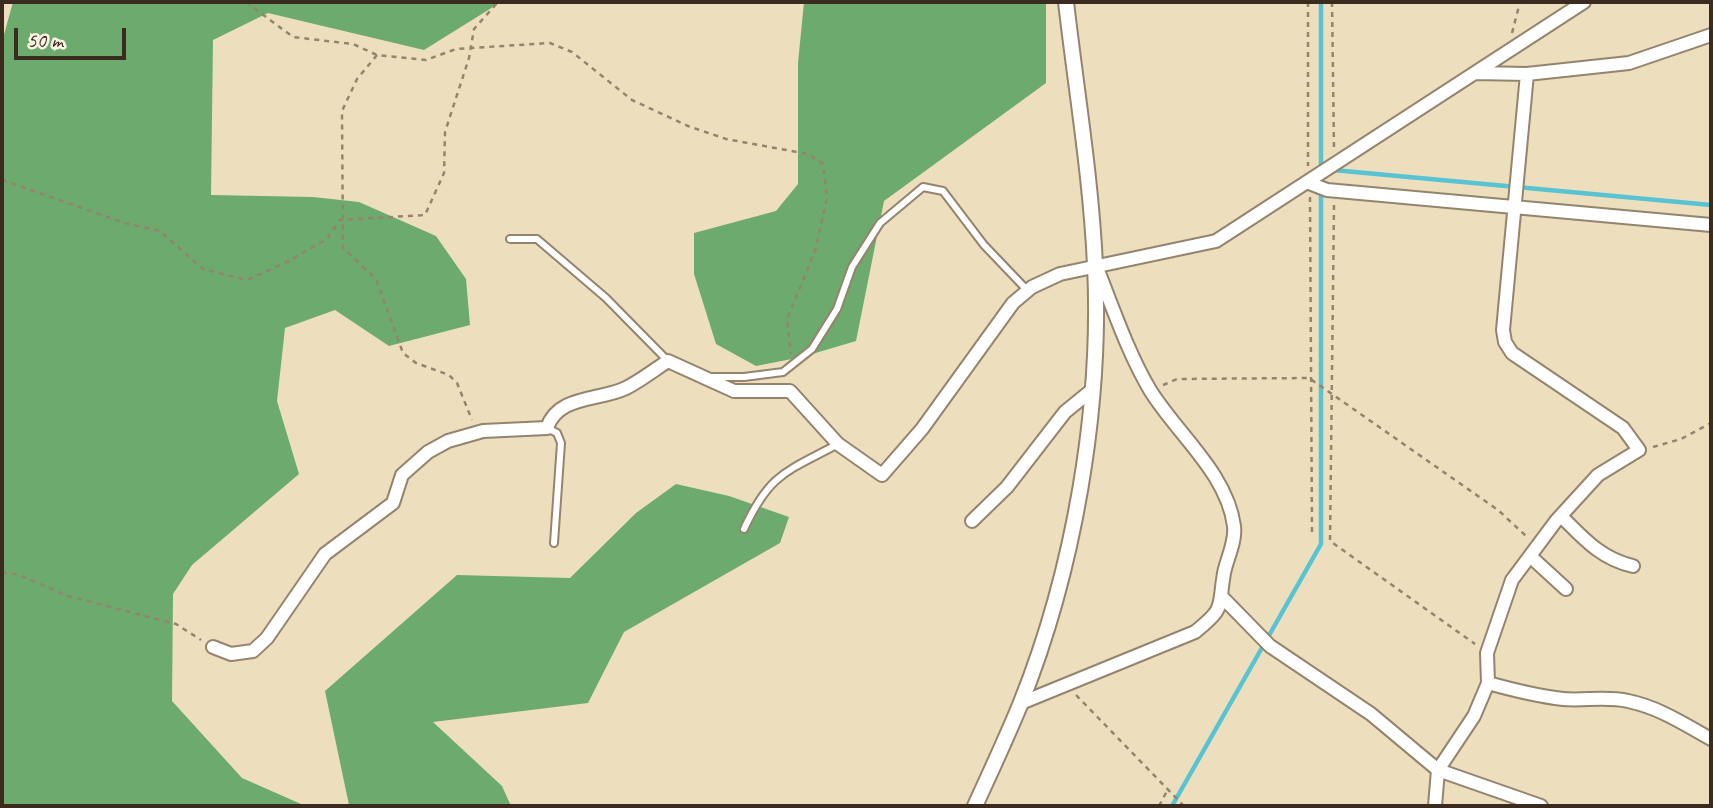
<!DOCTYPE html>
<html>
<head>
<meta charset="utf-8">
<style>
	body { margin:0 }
	#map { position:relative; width:1713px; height:808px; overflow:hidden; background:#eddfbd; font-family:Caveat,sans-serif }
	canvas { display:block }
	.frame { position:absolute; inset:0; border:4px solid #3b2a1e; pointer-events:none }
	.scale { position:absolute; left:14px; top:28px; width:112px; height:32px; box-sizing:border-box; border:4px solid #3b2a1e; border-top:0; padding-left:9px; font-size:21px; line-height:24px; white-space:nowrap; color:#3b2a1e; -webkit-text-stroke:5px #fcf5e5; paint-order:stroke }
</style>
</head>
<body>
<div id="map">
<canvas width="1713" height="808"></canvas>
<div class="frame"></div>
<div class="scale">50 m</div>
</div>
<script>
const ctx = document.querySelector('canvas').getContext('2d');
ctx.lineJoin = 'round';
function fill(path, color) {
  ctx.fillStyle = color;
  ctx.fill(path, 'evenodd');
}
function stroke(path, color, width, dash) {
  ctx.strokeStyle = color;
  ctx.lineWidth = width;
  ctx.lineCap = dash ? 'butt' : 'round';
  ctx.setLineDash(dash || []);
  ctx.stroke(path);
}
fill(new Path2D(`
	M13,2H501L424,50L268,13L213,40L211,195L313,197L359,202L436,236L466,279L470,325L389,346L335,310L285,328L277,401L299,474L192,565L173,594L172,701L242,778L301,804L349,805L325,691L457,575L570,578L636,513L676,484L729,496L789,517L780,543L624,632L588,703L433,722L502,786L511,806H2V42Z
	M804,2H1046V83L884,201L856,341L802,357L756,366L716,344L694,274V233L776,211L798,184V63Z`), '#6cab6d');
stroke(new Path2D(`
	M1333,170L1711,205
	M1172,806L1321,544V2`), '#58c3d2', 4.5);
const service = new Path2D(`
	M510,239H537L606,298L668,361
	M712,377H744L783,372L812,349L837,309L852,267L880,223L923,187L943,191L984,245L1027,290
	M547,428L557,433L561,443L554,543
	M744,529C770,473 786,472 838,444`);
const minor = new Path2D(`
	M1475,73L1527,74L1629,63L1711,35
	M1309,183L1327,190L1711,225
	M1561,516C1583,538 1601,559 1633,566
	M972,521L1007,487L1065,412L1092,390
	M1530,556L1566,589
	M1223,598L1270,646L1371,714L1438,770L1541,806
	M213,647L231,654L253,651L267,638L325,554L393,503L402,475L428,452L448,441L483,431L547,428C558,395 599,401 626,388C640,381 654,370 668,361L734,391H790L838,444L882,475L922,429L1013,303L1032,287L1060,274L1216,241L1584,2
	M1488,683C1513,690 1537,696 1563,699C1584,701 1606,696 1628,701C1658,707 1684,724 1711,739
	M1021,703L1195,632C1226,607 1218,608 1224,573C1227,558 1236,542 1234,526C1227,473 1177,434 1150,390C1128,353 1113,308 1097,268
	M1435,806L1438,770L1474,716L1488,683L1487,653L1512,580L1556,521L1598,475L1639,450L1623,428L1512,353L1505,342L1503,330L1527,74`);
const tertiary = new Path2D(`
	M975,806C990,773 1006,739 1020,705C1074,571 1102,408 1095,265C1091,177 1076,89 1066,2`);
stroke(service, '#94846e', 10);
stroke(minor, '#94846e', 16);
stroke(tertiary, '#94846e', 18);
stroke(new Path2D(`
	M246,2L293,37L353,44L377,55L426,60L456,49L550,43L572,52L632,100L688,126L726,139L808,154L823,164L827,198L815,251L787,319L791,354
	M1308,2V166
	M1332,2L1334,149
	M1512,33L1520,2
	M377,55L357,79L342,111L343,248L376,279L403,353L416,363L449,375L457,383L472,420
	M2,180L125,223L160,231L203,269L247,280L287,262L327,239L340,220L425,215L444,173L445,132L469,58L474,29L498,2
	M1310,197L1312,533
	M1334,205L1330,541L1475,644
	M1163,385L1177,379L1309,378L1498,510L1526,536
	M1653,447L1681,439L1711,423
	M2,572L19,575L68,596L176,624L201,640
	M1076,695L1184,806
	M1159,806L1167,791`), '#94846e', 2.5, [5, 5]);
stroke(service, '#fff', 6);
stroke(minor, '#fff', 12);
stroke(tertiary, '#fff', 14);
</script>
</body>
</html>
